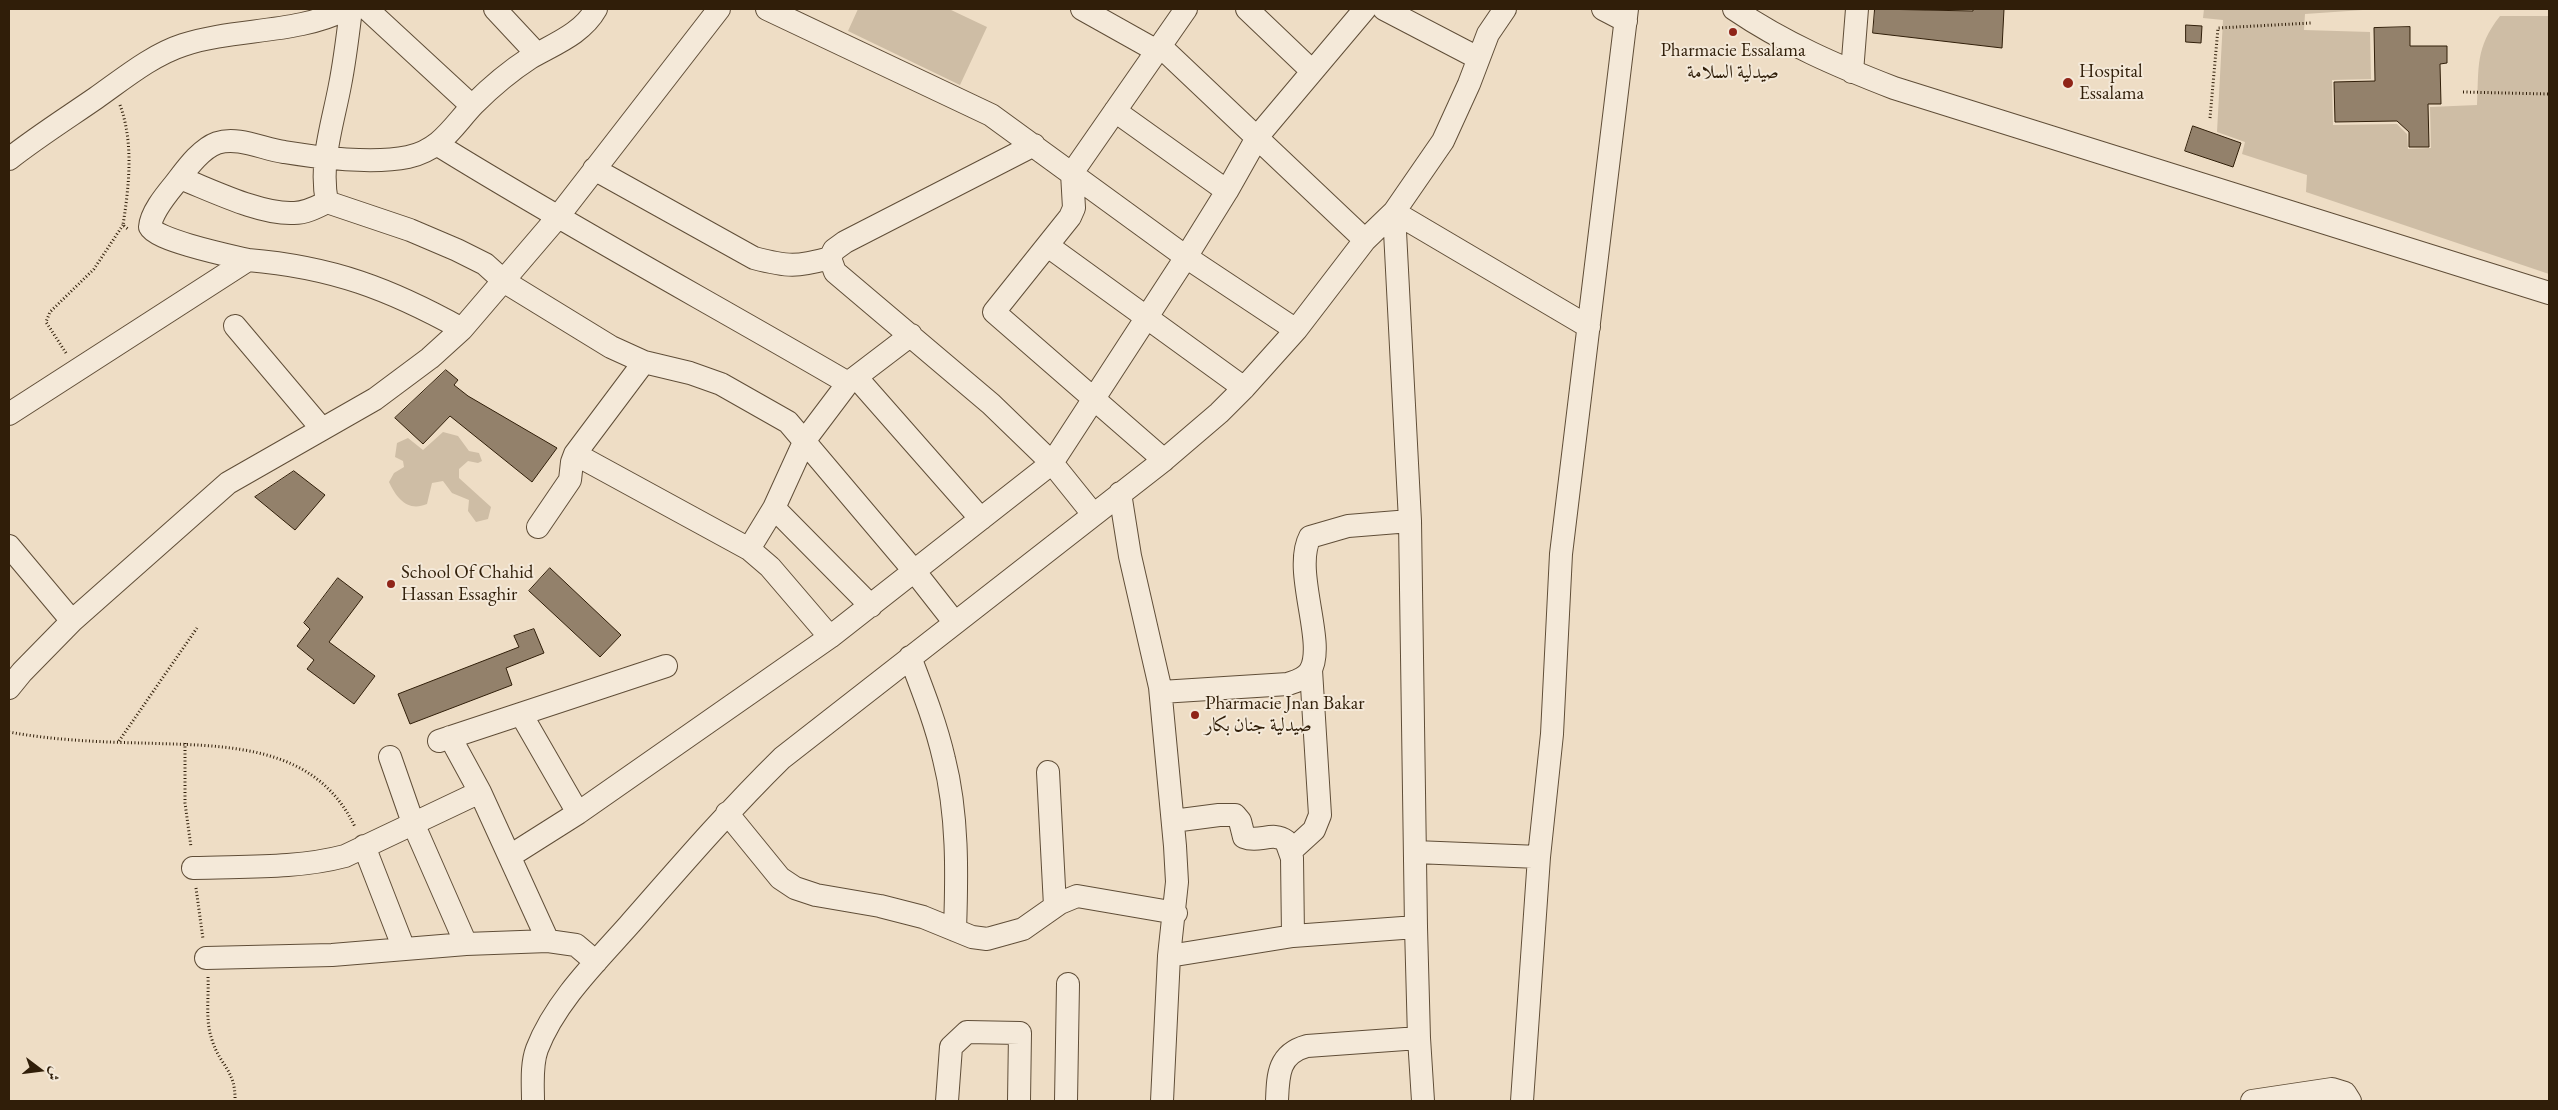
<!DOCTYPE html>
<html>
<head>
<meta charset="utf-8">
<style>
	body { margin:0 }
	#map { position:relative; width:2558px; height:1110px; overflow:hidden; background:#eeddc5; font-family:"EB Garamond",Amiri,serif }
	canvas { display:block }
	.frame { position:absolute; inset:0; border:10px solid #301e09; pointer-events:none }
	.north { position:absolute; left:15px; top:1045px; width:50px; height:50px; -webkit-text-stroke:4px #f4e9d9; paint-order:stroke; rotate:105deg; font-size:14px; font-weight:700; line-height:20px; text-align:center; color:#301e09 }
	.north::after { content:''; display:block; margin:auto; width:18px; height:22px; background:#301e09; clip-path:polygon(50% 0,100% 100%,50% 72%,0 100%) }
</style>
</head>
<body>
<div id="map">
<canvas width="2558" height="1110"></canvas>
<div class="frame"></div>
<div class="north">ش</div>
</div>
<script>
const ctx = document.querySelector('canvas').getContext('2d');
ctx.lineJoin = 'round';
function fill(path, color) {
  ctx.fillStyle = color;
  ctx.fill(path, 'evenodd');
}
function stroke(path, color, width, dash) {
  ctx.strokeStyle = color;
  ctx.lineWidth = width;
  ctx.lineCap = dash ? 'butt' : 'round';
  ctx.setLineDash(dash || []);
  ctx.stroke(path);
}
function drawText(font, color, halo, rows, align = 'center') {
  ctx.font = font + ' "EB Garamond",Amiri,serif';
  ctx.lineWidth = 4;
  ctx.setLineDash([]);
  ctx.textBaseline = 'middle';
  ctx.strokeStyle = halo;
  ctx.fillStyle = color;
  for (const [text, x, y, turn = 0] of rows) {
    ctx.save();
    ctx.translate(x, y);
    ctx.rotate((+turn || 0) * Math.PI / 180);
    ctx.textAlign = isNaN(turn) ? turn : align;
    if (halo) ctx.strokeText(text, 0, 0);
    ctx.fillText(text, 0, 0);
    ctx.restore();
  }
}
fill(new Path2D(`
	M858,9H949L987,27L960,85L848,31Z
	M2204,9H2377L2305,14L2304,30L2370,32L2371,79L2332,80L2333,125L2397,124L2407,134L2408,149L2431,148L2430,107L2477,105C2479,67 2475,48 2500,16H2549V274L2306,192L2307,175L2242,154L2245,142L2217,132L2223,20L2203,18Z
	M443,432L458,436L469,451L479,453L482,461L478,463L468,461L459,469V478L491,507L488,519L476,522L468,511L469,500L452,493L443,481L432,483L427,504C408,512 397,499 389,482L394,473L404,467L403,461L395,457L397,443L408,438L423,450Z`), '#cebda5');
const building = new Path2D(`
	M1875,9L1973,11V9H2004L2002,48L1873,33Z
	M2186,25L2202,26L2201,43L2186,42Z
	M2410,27V46H2447V63L2440,64L2441,104H2428L2429,147H2409V132L2397,121L2335,122L2334,82L2375,81L2374,28Z
	M2193,126L2241,143L2233,167L2185,151Z
	M446,370L458,380L454,385L468,396L557,448L532,482L450,416L423,444L395,418Z
	M294,471L325,495L295,530L255,497Z
	M550,568L621,635L600,657L529,591Z
	M338,578L363,597L329,642L375,676L354,704L307,669L314,660L297,646L310,629L304,623Z
	M534,629L544,653L506,668L512,685L410,724L398,694L519,647L514,636Z`);
fill(building, '#93816b');
stroke(building, '#301e09', 1);
const minor = new Path2D(`
	M351,9C348,34 345,60 340,85C333,123 319,163 327,202L410,230L457,250L485,264L505,282L611,347L644,362L690,373L721,384L788,422L915,572L955,623
	M367,9L472,106
	M495,9L537,54
	M767,9L991,115L1186,257L1296,330
	M1082,9L1157,51
	M1247,9L1312,71
	M1384,9L1478,58
	M1603,9L1626,21
	M1734,9C1784,43 1837,66 1894,88L2549,293
	M1160,46L1365,240
	M1852,72L1857,9
	M1115,111L1227,191
	M438,145C572,228 711,303 848,383
	M1034,145L845,242L834,250L830,258L835,272L991,404L1052,463L1093,514
	M9,159C37,137 67,118 96,98C123,79 152,55 183,45C234,28 298,34 346,9
	M594,169L754,258C788,267 797,267 830,258
	M180,178C211,190 261,215 294,213C306,213 317,207 327,202
	M1394,212L1410,521L1416,927L1419,1038L1423,1101
	M1394,212L1589,327
	M1048,246L1244,388
	M248,260C231,256 156,240 150,227C151,213 165,196 174,185C185,171 200,149 217,143C238,136 263,149 284,152C318,158 374,164 408,157C441,150 453,126 474,104C491,87 510,71 530,58C554,44 582,34 596,9
	M235,326L322,429
	M856,377L981,519
	M9,414L248,260C332,267 390,289 462,329
	M575,454L749,549L770,567L830,637
	M1164,460L994,312L1070,217L1074,208L1072,173L1186,9
	M1120,493L1130,556L1160,687L1175,846L1177,882L1169,956L1162,1101
	M774,508L871,606
	M538,527L570,480L572,462L575,454L644,362
	M9,546L72,621
	M749,549L774,508L805,440L848,383L911,335
	M910,657C923,691 936,724 944,759C958,814 957,874 955,930
	M9,688L22,672L72,621L228,483L375,399L430,358L462,329L557,218L719,9
	M1161,692L1288,684C1296,681 1305,679 1310,671C1327,644 1292,571 1310,537L1348,526L1410,521
	M521,714L578,813
	M450,737L480,792L548,941
	M439,741L666,666
	M390,757L413,823L466,944
	M1048,772L1055,906
	M727,813L780,878L795,888L816,895L880,906L923,917L972,937L987,939L1023,929L1060,903L1077,896L1176,913
	M1173,821L1219,815H1235L1240,821L1244,837C1259,843 1273,831 1286,841L1292,858L1293,936
	M364,846L404,949
	M1291,851L1314,830L1320,815L1311,670
	M1415,852L1539,857
	M510,856L578,813L830,637L1052,463L1186,257L1227,191L1258,136L1365,9
	M193,868C243,866 296,869 345,856L480,792
	M1169,956L1293,936L1416,927
	M206,958L332,955L466,944L548,941L576,945L596,962
	M533,1101C533,1085 531,1065 537,1049C555,1002 596,962 629,925C679,868 728,811 782,758L1164,460L1219,413L1244,388L1296,330L1365,240L1394,212L1443,141L1469,84L1488,34L1505,9
	M947,1101L951,1047L967,1032L1020,1033L1019,1101
	M1066,1101L1068,984
	M1277,1101C1278,1075 1278,1054 1307,1046L1419,1038
	M1522,1101L1539,857L1552,734L1561,554L1627,9
	M2252,1101L2332,1089L2345,1093L2350,1101`);
stroke(minor, '#604e38', 24);
stroke(new Path2D(`
	M2463,92L2549,94
	M120,105C134,143 129,186 123,225L129,230
	M2210,118L2218,28L2311,23
	M66,353L46,322L50,312L94,269L123,225
	M9,732C52,740 98,742 142,743C223,746 315,742 355,827
	M119,741L197,628
	M185,743V803L191,847
	M196,888L203,939
	M208,977C209,998 205,1020 212,1040C220,1066 236,1070 235,1101`), '#301e09', 3, [1, 2.5]);
stroke(minor, '#f4e9d9', 22);
for (const [x, y, r, color] of [
	[1733,32,5,"#8f2418"],
	[2068,83,6,"#8f2418"],
	[391,584,5,"#8f2418"],
	[1195,715,5,"#8f2418"]
]) {
  const dot = new Path2D();
  dot.arc(x, y, r, 0, 2 * Math.PI);
  ctx.fillStyle = color;
  ctx.fill(dot);
  stroke(dot, '#f4e9d9', 2);
}
drawText('19px', '#301e09', '#f4e9d9', [
	["Pharmacie Essalama",1733,51,"center"],
	["صيدلية السلامة",1733,73,"center"],
	["Hospital",2079,72],
	["Essalama",2079,94],
	["School Of Chahid",401,573],
	["Hassan Essaghir",401,595],
	["Pharmacie Jnan Bakar",1205,704],
	["صيدلية جنان بكار",1205,726]
], 'left');
</script>
</body>
</html>
